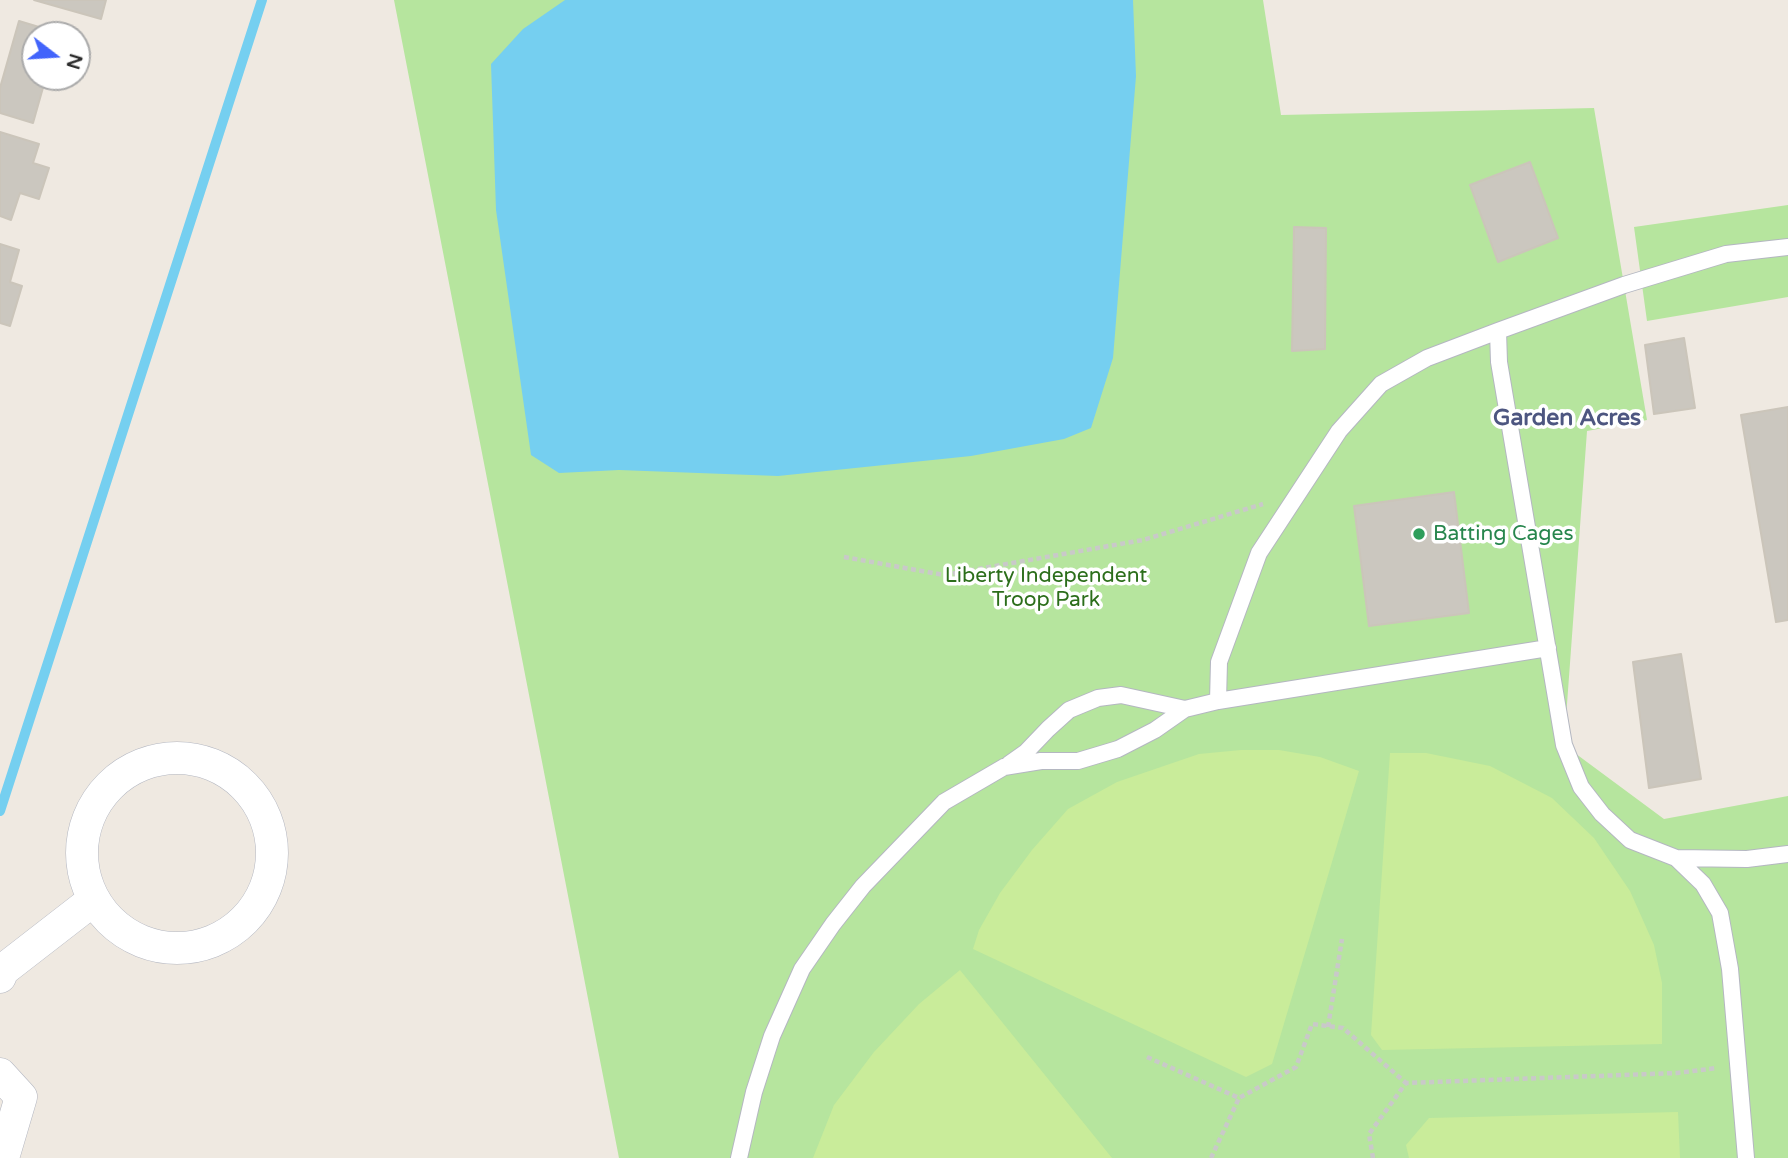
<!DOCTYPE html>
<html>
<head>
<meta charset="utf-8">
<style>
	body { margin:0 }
	#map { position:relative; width:1788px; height:1158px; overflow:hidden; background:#efe9e1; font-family:"Varela Round",sans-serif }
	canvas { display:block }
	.north { position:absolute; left:21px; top:21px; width:70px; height:70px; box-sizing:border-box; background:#fff; border:2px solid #ababab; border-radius:50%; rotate:107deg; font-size:19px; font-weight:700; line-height:28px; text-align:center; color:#2e2e2e }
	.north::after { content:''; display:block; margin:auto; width:24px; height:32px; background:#4264fb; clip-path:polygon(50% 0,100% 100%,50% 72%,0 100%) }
</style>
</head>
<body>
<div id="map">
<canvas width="1788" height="1158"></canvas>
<div class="north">N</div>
</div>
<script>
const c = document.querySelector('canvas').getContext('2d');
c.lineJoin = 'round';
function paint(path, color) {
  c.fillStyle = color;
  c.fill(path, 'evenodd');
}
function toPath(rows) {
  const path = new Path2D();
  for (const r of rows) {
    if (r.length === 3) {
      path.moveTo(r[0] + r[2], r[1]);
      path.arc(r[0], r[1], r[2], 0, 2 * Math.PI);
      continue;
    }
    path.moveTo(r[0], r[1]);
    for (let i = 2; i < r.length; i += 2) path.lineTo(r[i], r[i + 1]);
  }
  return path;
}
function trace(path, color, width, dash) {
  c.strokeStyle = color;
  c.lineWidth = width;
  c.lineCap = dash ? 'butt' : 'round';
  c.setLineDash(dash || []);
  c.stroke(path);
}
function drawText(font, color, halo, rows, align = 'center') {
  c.font = font + ' "Varela Round",sans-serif';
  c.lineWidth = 7;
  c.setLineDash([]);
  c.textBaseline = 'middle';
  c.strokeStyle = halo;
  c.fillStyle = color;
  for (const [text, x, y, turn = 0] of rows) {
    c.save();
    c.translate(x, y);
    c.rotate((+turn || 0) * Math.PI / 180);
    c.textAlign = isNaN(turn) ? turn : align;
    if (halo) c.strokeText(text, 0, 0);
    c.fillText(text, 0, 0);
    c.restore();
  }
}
const green = toPath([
	[394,0,1263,0,1281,115,1594,108,1647,420,1587,431,1564,745,1664,819,1788,796,1788,1158,619,1158],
	[1788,205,1788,297,1647,321,1634,227]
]);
const pitch = toPath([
	[1241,750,1279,750,1320,757,1359,771,1272,1064,1246,1077,973,949,979,930,1000,893,1032,850,1068,809,1117,782,1199,754],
	[1390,753,1426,753,1490,766,1552,798,1594,838,1630,891,1654,945,1662,983,1662,1044,1382,1050,1371,1035],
	[960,970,1112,1158,813,1158,834,1105,874,1052,919,1004],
	[1678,1112,1680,1158,1409,1158,1406,1145,1429,1118]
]);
const water = toPath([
	[565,0,1133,0,1136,76,1113,358,1091,428,1064,439,971,456,778,476,619,470,559,473,531,455,496,210,491,64,523,29]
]);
const stream = toPath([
	[0,811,262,0]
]);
const building = toPath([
	[34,0,106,0,101,19,34,0],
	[19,21,59,33,59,35,35,35,35,77,46,77,33,123,0,113,0,88,19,21],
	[0,132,39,144,33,163,49,168,39,199,20,193,11,220,0,216,0,132],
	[1530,162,1558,238,1498,262,1470,185,1530,162],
	[1294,227,1326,228,1325,349,1292,351,1294,227],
	[0,244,19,250,10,282,22,286,10,326,0,323,0,244],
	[1684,338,1695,408,1654,414,1645,345,1684,338],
	[1788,407,1788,620,1776,622,1741,415,1788,407],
	[1454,492,1469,613,1369,626,1354,506,1454,492],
	[1681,654,1701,779,1649,788,1633,662,1681,654]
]);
const path = toPath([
	[844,557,944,575,1143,540,1263,504],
	[1328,1027,1342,939],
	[1147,1057,1239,1098,1296,1067,1312,1024,1343,1028,1406,1083],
	[1211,1158,1239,1098],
	[1373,1158,1369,1134,1406,1083,1677,1073,1717,1068]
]);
const lane = toPath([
	[1498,331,1499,362,1564,745,1581,787,1602,814,1630,840,1676,858,1747,859,1788,854],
	[1218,701,1219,662,1259,553,1339,431,1381,384,1427,358,1498,331,1624,285,1726,254,1788,247],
	[1009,764,1026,752,1048,729,1069,710,1098,698,1121,695,1185,709],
	[1676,858,1703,884,1720,913,1730,969,1746,1158],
	[739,1158,754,1092,772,1036,802,969,833,924,863,886,944,802,1004,767,1041,761,1078,761,1118,749,1155,730,1185,709,1218,701,1548,648]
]);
const street = toPath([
	[177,853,95],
	[0,977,3,970,92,901],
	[0,1074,21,1097,3,1158]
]);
const markers = [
	[1419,534,7,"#2e9e5b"]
];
const leisureNames = [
	["Batting Cages",1433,534]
];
const parkNames = [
	["Liberty Independent",1046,576],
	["Troop Park",1046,600]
];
const neighbourhoodNames = [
	["Garden Acres",1567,419]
];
paint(green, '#b6e59e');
paint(pitch, '#c9ec9a');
paint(water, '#75cff0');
trace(stream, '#75cff0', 10);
paint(building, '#cbc7bf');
trace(building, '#cbc5ba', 2);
trace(lane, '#b4b7c1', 18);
trace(street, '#b4b7c1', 33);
trace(path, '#c9c9c9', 4.5, [5, 3.5]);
trace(lane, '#fff', 16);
trace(street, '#fff', 32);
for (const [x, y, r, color] of markers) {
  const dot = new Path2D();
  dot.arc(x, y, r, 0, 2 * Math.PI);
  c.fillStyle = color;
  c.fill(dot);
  trace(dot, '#fff', 2.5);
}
drawText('21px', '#27864d', '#fff', leisureNames, 'left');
drawText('21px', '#2c6e1b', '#fff', parkNames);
drawText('bold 23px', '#4d5680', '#fff', neighbourhoodNames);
</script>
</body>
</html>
